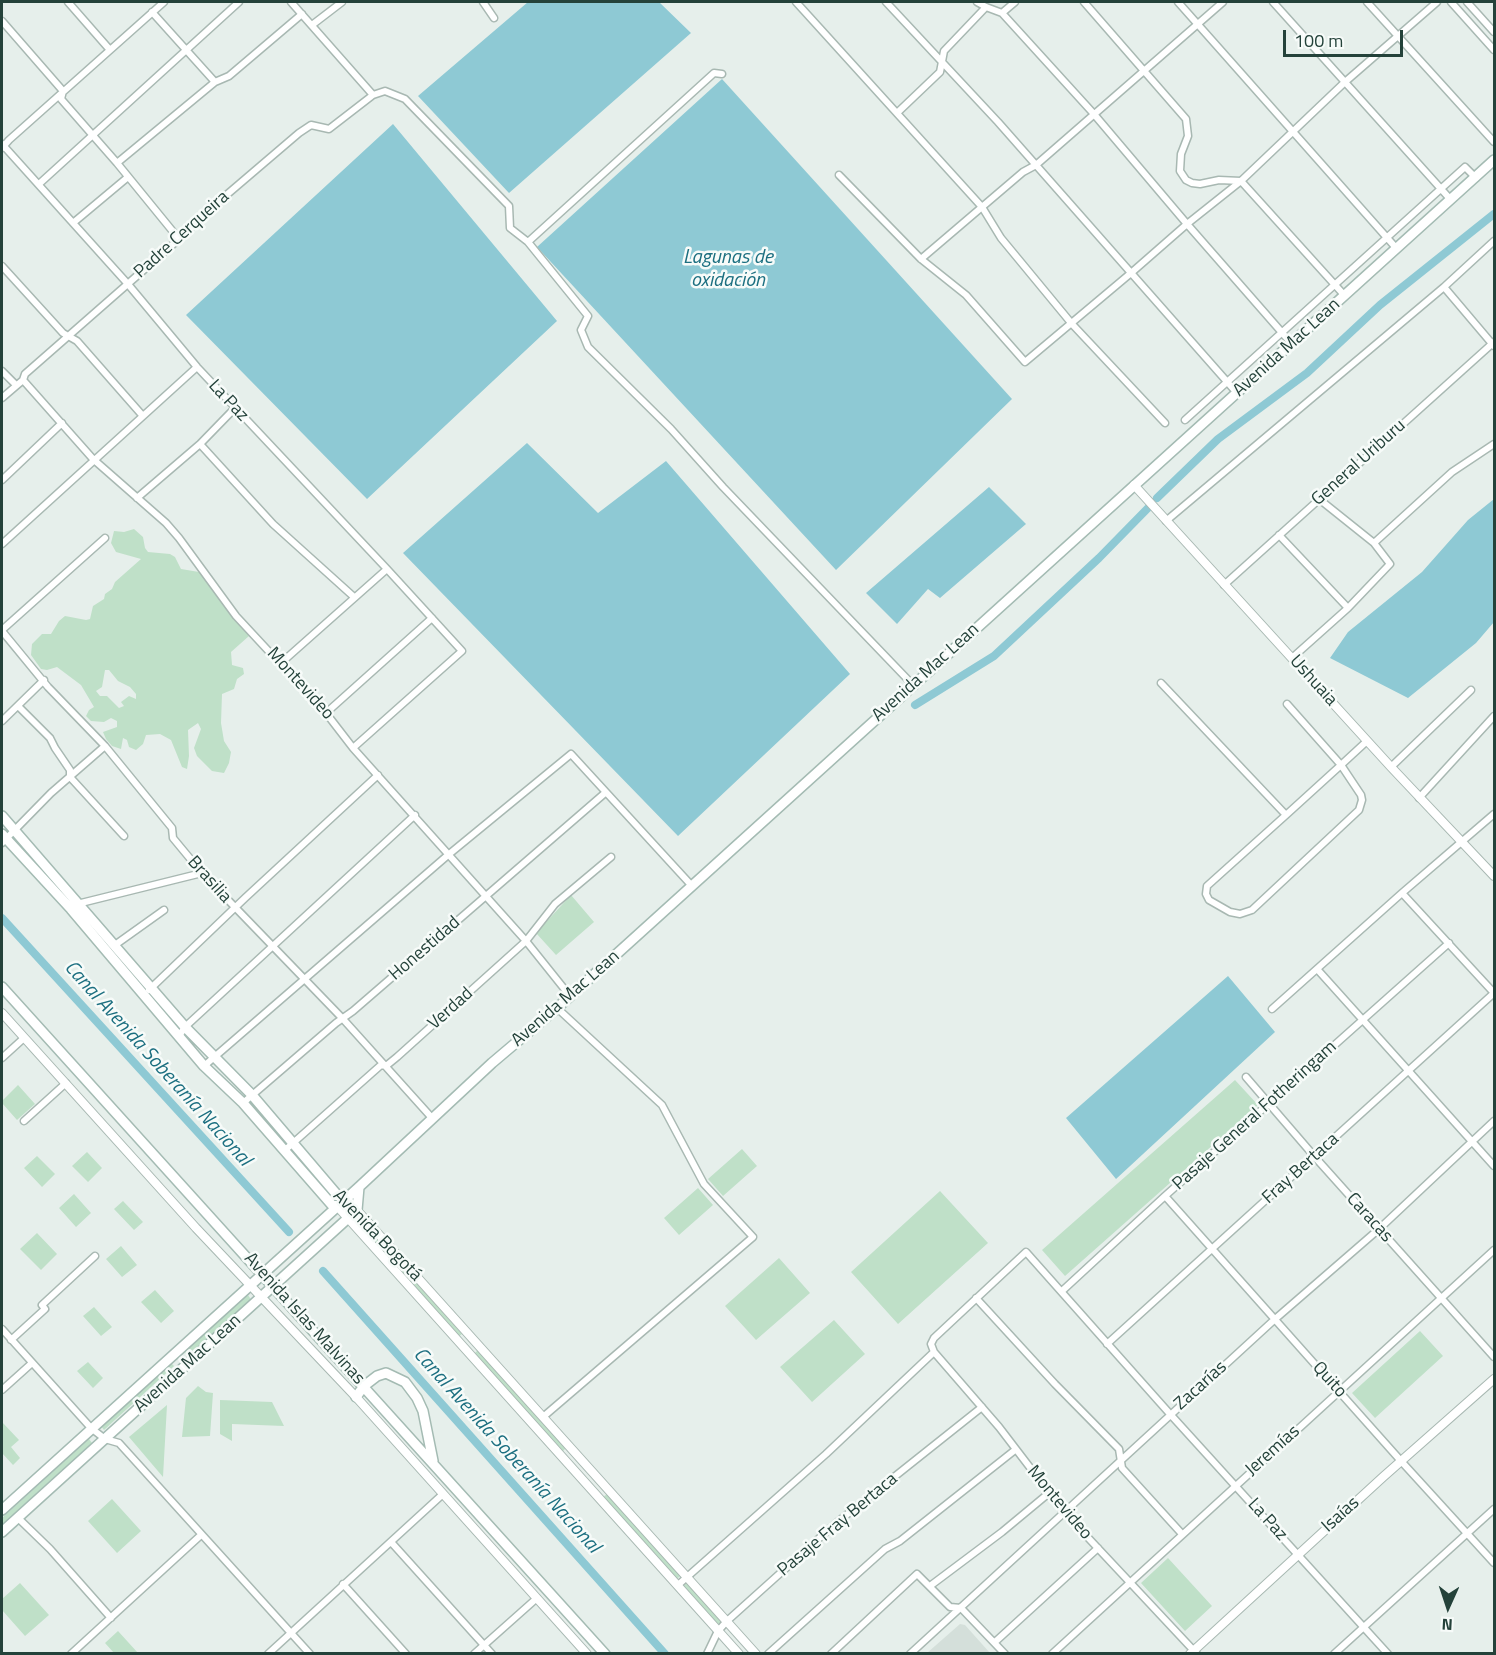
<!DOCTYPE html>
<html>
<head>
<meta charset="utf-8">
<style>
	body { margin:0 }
	#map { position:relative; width:1496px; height:1655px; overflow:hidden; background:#e6efeb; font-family:"Titillium Web",sans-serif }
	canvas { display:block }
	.frame { position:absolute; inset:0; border:3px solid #24423a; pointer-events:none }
	.north { position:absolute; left:1418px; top:1577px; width:60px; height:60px; -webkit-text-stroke:4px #f7fbf9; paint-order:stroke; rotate:183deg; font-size:16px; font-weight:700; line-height:24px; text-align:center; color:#24423a }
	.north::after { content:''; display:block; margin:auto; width:21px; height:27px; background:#24423a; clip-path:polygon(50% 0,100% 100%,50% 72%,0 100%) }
	.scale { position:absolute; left:1283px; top:30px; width:120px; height:27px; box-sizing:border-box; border:3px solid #24423a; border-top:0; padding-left:8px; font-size:18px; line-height:21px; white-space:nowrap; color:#24423a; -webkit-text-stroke:4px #f7fbf9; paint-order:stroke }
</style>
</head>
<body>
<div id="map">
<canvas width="1496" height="1655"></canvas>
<div class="frame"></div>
<div class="north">N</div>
<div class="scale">100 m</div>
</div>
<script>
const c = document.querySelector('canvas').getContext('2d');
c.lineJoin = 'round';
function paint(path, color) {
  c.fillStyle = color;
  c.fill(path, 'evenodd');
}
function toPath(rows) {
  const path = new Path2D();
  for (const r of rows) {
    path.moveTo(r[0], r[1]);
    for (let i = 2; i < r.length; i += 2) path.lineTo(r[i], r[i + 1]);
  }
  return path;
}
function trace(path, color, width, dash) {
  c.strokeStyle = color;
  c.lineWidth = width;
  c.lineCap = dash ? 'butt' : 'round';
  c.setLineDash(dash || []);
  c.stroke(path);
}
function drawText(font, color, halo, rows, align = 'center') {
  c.font = font + ' "Titillium Web",sans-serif';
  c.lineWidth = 5;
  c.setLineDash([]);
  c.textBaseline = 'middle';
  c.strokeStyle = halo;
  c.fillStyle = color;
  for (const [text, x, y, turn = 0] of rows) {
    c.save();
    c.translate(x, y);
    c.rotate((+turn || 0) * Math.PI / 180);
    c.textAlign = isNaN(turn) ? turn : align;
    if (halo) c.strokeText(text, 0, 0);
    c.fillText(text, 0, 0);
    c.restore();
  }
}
const built = toPath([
	[960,1624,965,1625,990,1653,927,1653]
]);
const green = toPath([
	[134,529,143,537,145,548,148,552,170,554,175,557,181,569,199,572,249,636,231,652,232,665,243,668,244,674,237,679,234,689,222,694,221,723,224,741,231,752,229,763,224,773,212,771,197,756,194,748,201,729,198,723,188,730,189,756,187,769,182,767,171,740,160,734,146,735,143,744,136,750,129,747,127,740,123,738,121,749,112,746,106,739,103,732,117,727,117,721,111,718,104,722,91,721,86,716,89,710,94,707,81,685,57,667,47,670,41,669,31,655,32,644,42,634,51,634,59,621,65,616,86,620,90,619,93,606,104,599,105,594,112,589,115,582,141,559,116,552,111,543,114,531,124,532],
	[105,670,109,670,118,681,130,687,136,694,136,699,129,696,121,702,124,706,119,708,107,696,100,696,96,691,102,687],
	[571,895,594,922,556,955,536,933],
	[1235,1080,1258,1105,1065,1276,1042,1250],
	[18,1085,35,1104,17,1120,2,1103,2,1101],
	[742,1149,757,1166,723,1196,708,1179],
	[87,1152,102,1168,88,1182,72,1166],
	[37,1156,55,1174,42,1187,24,1168],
	[698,1188,713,1205,679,1235,664,1218],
	[940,1191,988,1243,898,1324,851,1272],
	[74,1194,91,1213,76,1227,59,1208],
	[123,1201,143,1222,134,1230,114,1209],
	[364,1223,462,1334,458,1337,360,1227],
	[37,1233,57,1254,41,1270,20,1249],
	[121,1246,137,1265,122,1277,106,1259],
	[779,1258,810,1293,756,1340,725,1306],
	[155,1290,174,1311,161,1323,141,1302],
	[248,1295,252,1301,189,1357,184,1352],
	[94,1307,112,1327,101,1336,83,1316],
	[834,1320,865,1354,812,1402,780,1367],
	[1420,1331,1443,1356,1375,1418,1352,1393],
	[478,1350,567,1447,563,1451,474,1354],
	[88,1362,103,1378,93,1388,77,1371],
	[170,1362,174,1366,104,1430,101,1426],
	[198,1386,206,1392,213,1393,210,1436,182,1437,186,1398],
	[220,1400,272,1402,284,1426,232,1424,232,1441,220,1434],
	[167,1405,163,1477,129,1437],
	[2,1422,19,1440,11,1447,20,1458,13,1465,2,1453],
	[89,1439,92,1443,2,1527,2,1518],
	[607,1494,681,1575,676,1580,602,1498],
	[112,1499,141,1531,117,1553,88,1521],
	[1168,1558,1212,1606,1185,1631,1141,1583],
	[20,1583,49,1615,25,1636,2,1610,2,1599],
	[687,1583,721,1622,717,1625,683,1586],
	[118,1631,138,1653,114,1653,105,1643]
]);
const water = toPath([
	[528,2,659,2,691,33,509,193,418,96],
	[722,79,1012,399,836,570,537,247],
	[393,124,557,321,367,499,186,315],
	[527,443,598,513,666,461,850,674,678,836,403,553],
	[989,487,1026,524,940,598,928,589,897,624,866,593],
	[1494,499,1494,622,1476,643,1408,698,1330,658,1348,632,1422,572,1468,520],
	[1228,976,1275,1032,1116,1179,1066,1118]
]);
const canal = toPath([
	[1157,498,1218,439,1307,373,1380,305,1494,214],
	[915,705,994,656,1099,558,1149,507],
	[2,918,289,1232],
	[323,1271,665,1654]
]);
const minor = toPath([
	[68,2,110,50],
	[291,2,373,95],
	[483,2,494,18],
	[796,2,982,207,1001,238,1072,324,1165,423],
	[886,2,998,122,1237,393],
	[977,2,986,7,1002,13,1093,113,1187,224,1292,344],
	[1084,2,1186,119,1188,136,1181,154,1180,171,1186,180,1192,183,1200,184,1219,180,1241,181,1345,296],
	[1178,2,1397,249],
	[1273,2,1451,200],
	[1367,2,1494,142],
	[1451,2,1494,50],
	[1467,2,1494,32],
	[152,12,215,82],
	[1002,13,1015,2],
	[2,21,63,91,61,99,117,163,179,239],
	[312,25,342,2],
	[897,113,940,72,944,51,986,7],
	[2,144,127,283,197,367,387,569,462,651,353,748],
	[2,148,9,140,164,2],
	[117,163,215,82,229,76,302,14],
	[839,175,921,259,966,295,1025,362,1131,273,1187,224,1241,181,1345,82,1437,2],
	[39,184,239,2],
	[73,223,128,177],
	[528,242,588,316,581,330,588,347,671,429,723,487,913,685],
	[921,259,1023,172,1036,165,1223,2],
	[2,266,63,333,77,341,142,415],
	[1444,287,1494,346],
	[2,371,16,385],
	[23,380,93,459,166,523,179,538,236,616,326,713,353,748,526,941,570,996],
	[2,398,23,380,25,374,179,239,210,209,299,133,311,125,329,129,373,95,385,91,405,99,509,206,510,228,528,242,714,73,722,74],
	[1185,420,1465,167,1476,178],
	[200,444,273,524,354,597],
	[2,480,62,423],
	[137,498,200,444,235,408],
	[1166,521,1444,287,1494,241],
	[1279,535,1348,608],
	[1374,543,1452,472,1494,444],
	[2,544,197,367],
	[1224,585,1494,342],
	[2,630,105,538],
	[2,631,48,687,105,746,172,828,173,838,202,873,343,1019,432,1118],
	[1292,658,1348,608,1390,564,1374,543,1319,499],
	[281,663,387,569],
	[1161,683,1286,815],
	[1287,704,1341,765,1361,795,1362,800,1359,810,1252,910,1240,914,1230,912,1209,900,1206,894,1207,886,1286,815,1341,765,1367,741],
	[18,706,50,738,55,748,70,770,70,777,124,836],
	[326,713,432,618],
	[2,721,44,680],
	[1391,767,1471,690],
	[1419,798,1494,716],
	[2,843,51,793,105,746],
	[77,904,202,873],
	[115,945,164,910],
	[1317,969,1494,1166],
	[149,990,245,898,378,775],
	[1272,1009,1402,893,1494,814],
	[179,1036,185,1027,415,815],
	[2,1058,24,1038],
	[204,1066,448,855,571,754,692,886],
	[1246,1077,1314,1156,1494,1357],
	[243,1103,336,1023,353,1011,605,793],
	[24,1121,66,1083],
	[284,1151,381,1065,386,1066,397,1057,526,941,555,904,611,857],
	[1165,1196,1401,1461,1494,1563],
	[1062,1291,1165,1196,1449,943],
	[976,1298,1055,1384,1119,1449,1122,1468,1182,1534],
	[2,1329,91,1428,105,1439,119,1443,310,1654],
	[11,1340,45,1309,42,1305,95,1256],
	[1107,1344,1494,993,1402,893],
	[2,1390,32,1363],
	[543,1417,753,1237,704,1184,662,1105,557,1008],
	[17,1517,50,1549,111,1618],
	[391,1542,492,1654],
	[343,1584,406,1654],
	[678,1585,826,1454,934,1352],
	[930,1586,1002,1532,1049,1493],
	[995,1642,1098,1548],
	[71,1654,201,1535],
	[268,1654,443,1494],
	[474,1654,537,1598],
	[707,1654,718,1631,727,1621,835,1524,982,1407],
	[768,1654,885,1549,900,1541,1015,1450],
	[831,1654,917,1574,950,1607,961,1608,1005,1654],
	[910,1654,1274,1320,1379,1229,1494,1121],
	[1052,1654,1494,1250],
	[1197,1654,1064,1512,999,1427,934,1352,931,1344,934,1338,1026,1252,1170,1414,1388,1654],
	[1334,1654,1494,1509]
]);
const tertiary = toPath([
	[1134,485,1391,767,1494,876],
	[2,1013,196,1228,356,1397,587,1654],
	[346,1198,756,1654],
	[337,1206,739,1654],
	[1190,1654,1383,1477,1494,1379]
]);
const secondary = toPath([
	[2,816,185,1027,252,1095,338,1196,346,1198],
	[2,834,71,909,204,1066,243,1103,332,1205,337,1206],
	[2,987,605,1654],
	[356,1397,364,1386,377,1376,386,1373,405,1382,417,1398,423,1411,433,1461],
	[2,1510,359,1187,492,1063,557,1008,1494,160],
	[2,1532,357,1210,359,1187]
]);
const streetNames = [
	["Padre Cerqueira",182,235,-42],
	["Avenida Mac Lean",1287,348,-42],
	["La Paz",228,401,47],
	["General Uriburu",1359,463,-42],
	["Avenida Mac Lean",926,673,-42],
	["Ushuaia",1313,681,48],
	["Montevideo",300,684,48],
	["Brasilia",209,880,48],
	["Honestidad",425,949,-41],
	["Avenida Mac Lean",566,999,-41],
	["Verdad",451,1009,-42],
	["Pasaje General Fotheringam",1255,1116,-42],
	["Fray Bertaca",1301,1169,-42],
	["Caracas",1369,1218,48],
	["Avenida Bogotá",377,1236,46],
	["Avenida Islas Malvinas",304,1319,48],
	["Avenida Mac Lean",188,1364,-42],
	["Quito",1329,1380,48],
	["Zacarías",1201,1386,-42],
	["Jeremías",1273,1451,-42],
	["Montevideo",1059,1503,50],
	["Isaías",1341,1515,-42],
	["La Paz",1267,1520,48],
	["Pasaje Fray Bertaca",838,1525,-40]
];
const waterNames = [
	["Lagunas de",728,258],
	["oxidación",728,281],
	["Canal Avenida Soberanía Nacional",157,1064,48],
	["Canal Avenida Soberanía Nacional",506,1451,48]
];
paint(built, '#d4dfda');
paint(green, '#bfe0c8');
paint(water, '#8ec9d4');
trace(canal, '#8ec9d4', 8);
trace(minor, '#a8b8b2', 9);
trace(tertiary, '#a8b8b2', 10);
trace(secondary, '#a4bbb3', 12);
trace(minor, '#fff', 6);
trace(tertiary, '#fff', 8);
trace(secondary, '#fff', 9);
drawText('18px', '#24423a', '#f7fbf9', streetNames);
drawText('italic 20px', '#1c6f80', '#f7fbf9', waterNames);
</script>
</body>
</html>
